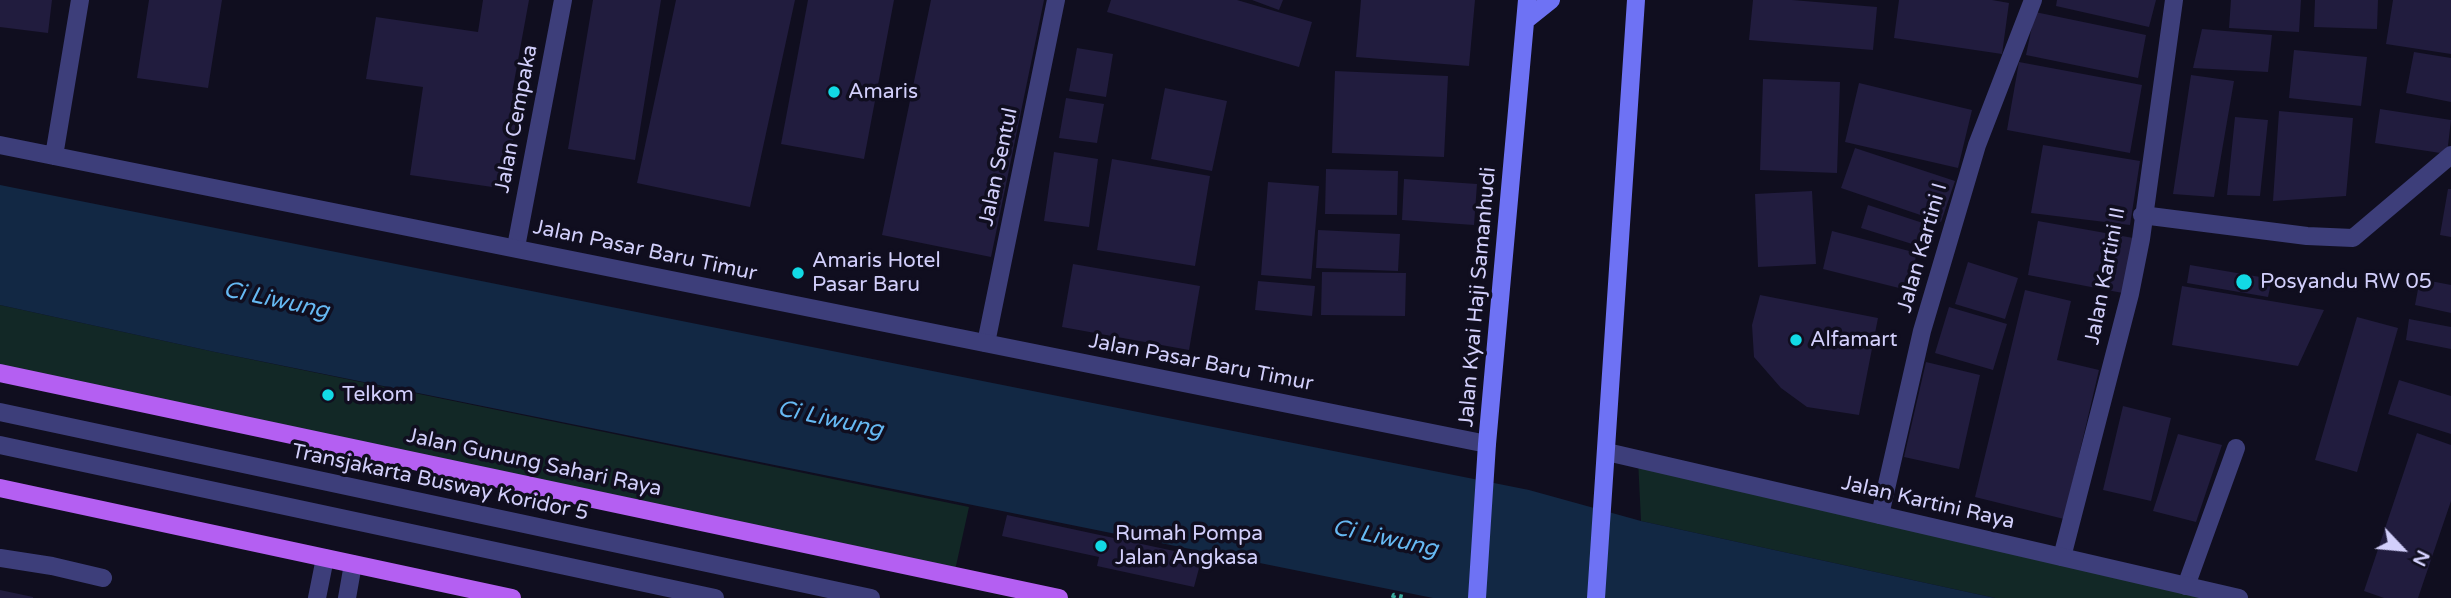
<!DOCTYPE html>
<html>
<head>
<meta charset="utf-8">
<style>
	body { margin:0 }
	#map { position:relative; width:2451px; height:598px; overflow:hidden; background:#100e1f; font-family:"Varela Round",sans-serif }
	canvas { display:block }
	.north { position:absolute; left:2367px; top:514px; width:70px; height:70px; -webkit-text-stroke:5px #100e1f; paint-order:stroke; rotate:116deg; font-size:19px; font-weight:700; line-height:28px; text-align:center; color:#d2cffb }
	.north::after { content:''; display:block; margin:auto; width:24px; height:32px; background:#d2cffb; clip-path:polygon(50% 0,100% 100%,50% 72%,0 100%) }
</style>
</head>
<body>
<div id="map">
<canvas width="2451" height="598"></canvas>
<div class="north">N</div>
</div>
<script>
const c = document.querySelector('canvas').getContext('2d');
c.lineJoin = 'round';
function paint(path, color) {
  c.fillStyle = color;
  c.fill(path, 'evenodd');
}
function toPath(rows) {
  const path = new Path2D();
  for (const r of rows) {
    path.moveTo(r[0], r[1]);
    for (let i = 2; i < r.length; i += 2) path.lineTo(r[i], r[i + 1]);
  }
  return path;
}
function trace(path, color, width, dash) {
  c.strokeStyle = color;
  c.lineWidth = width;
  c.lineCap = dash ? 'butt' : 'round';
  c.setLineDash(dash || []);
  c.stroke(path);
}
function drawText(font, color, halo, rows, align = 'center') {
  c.font = font + ' "Varela Round",sans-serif';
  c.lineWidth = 7;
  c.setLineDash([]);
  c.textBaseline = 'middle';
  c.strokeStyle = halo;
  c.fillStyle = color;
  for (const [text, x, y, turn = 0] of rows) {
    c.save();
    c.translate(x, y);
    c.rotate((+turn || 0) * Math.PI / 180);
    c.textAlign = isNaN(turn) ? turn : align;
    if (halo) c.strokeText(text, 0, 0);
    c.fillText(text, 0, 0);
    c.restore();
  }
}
const green = toPath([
	[0,305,215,352,969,507,954,575,0,369],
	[1638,459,2239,598,1995,598,1641,521]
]);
const water = toPath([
	[0,185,1529,490,1641,521,1995,598,1433,598,215,352,0,305]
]);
const building = toPath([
	[0,0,52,0,48,33,0,27],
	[149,0,222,0,208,88,137,78],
	[483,0,529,0,512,93,520,94,506,189,410,175,423,87,366,79,376,17,478,32],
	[593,0,661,0,635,160,568,149],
	[676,0,795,0,750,207,637,183],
	[808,0,894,0,864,159,781,144],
	[931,0,1044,0,991,257,882,235],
	[1111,0,1237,0,1312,22,1299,67,1107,12],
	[1252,0,1283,0,1279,10],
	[1361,0,1475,0,1469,66,1356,57],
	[1753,0,1792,0,1877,7,1873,50,1749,40],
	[1899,0,1992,0,2009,3,2002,54,1894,38],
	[2057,0,2156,0,2149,27,2056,6],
	[2231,0,2301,0,2299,32,2229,28],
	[2315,0,2378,0,2377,29,2314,27],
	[2393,0,2451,0,2451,54,2386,44],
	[2035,12,2146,35,2138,78,2026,55],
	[2202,29,2272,35,2268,72,2193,68],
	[1077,48,1113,54,1106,97,1069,91],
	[2294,50,2367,57,2361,106,2289,98],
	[2414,52,2451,58,2451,102,2406,93],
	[2019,62,2142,85,2130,153,2007,130],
	[1335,71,1448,76,1444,157,1332,153],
	[2191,75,2234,81,2214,197,2173,194],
	[1763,79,1840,82,1837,173,1760,170],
	[1859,83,1972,110,1958,168,1845,142],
	[1165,88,1227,101,1212,171,1151,159],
	[1066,98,1104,104,1097,143,1059,138],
	[2380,109,2451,120,2447,154,2375,143],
	[2279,111,2353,118,2346,196,2273,201],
	[2235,117,2268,120,2260,196,2227,195],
	[2043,145,2140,161,2130,225,2031,213],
	[1855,148,1955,181,1941,222,1841,188],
	[1054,152,1098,159,1089,227,1044,221],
	[1112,159,1210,176,1195,266,1097,250],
	[1326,169,1398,171,1397,215,1325,214],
	[1404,179,1477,184,1474,225,1402,220],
	[1268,182,1319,186,1311,279,1261,275],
	[2448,189,2451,189,2451,237,2440,235],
	[1812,191,1816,264,1758,267,1755,194],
	[1868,205,1932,226,1925,248,1861,228],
	[2038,221,2139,239,2128,294,2028,275],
	[1318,230,1400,234,1398,271,1316,268],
	[1832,231,1917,253,1907,290,1823,269],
	[1968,262,2018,278,2005,319,1955,304],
	[1073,264,1200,286,1189,350,1062,327],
	[2190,265,2272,279,2268,297,2187,283],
	[1322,272,1406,273,1405,316,1321,315],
	[2420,279,2451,285,2451,313,2415,305],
	[1258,281,1315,286,1312,316,1255,310],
	[2182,286,2324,310,2298,366,2172,345],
	[2025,290,2071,301,2057,360,2099,370,2064,519,1975,497],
	[1760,295,1878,318,1859,415,1807,407,1781,388,1754,357,1752,325],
	[1949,307,2007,324,1993,370,1935,353],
	[2357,317,2398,328,2357,472,2315,460],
	[2409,319,2451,327,2451,349,2406,340],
	[1926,362,1980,375,1959,469,1904,457],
	[2399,380,2451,396,2451,434,2388,414],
	[2123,406,2171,418,2151,501,2103,490],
	[2417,433,2451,445,2451,501,2418,598,2384,598,2364,591],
	[2178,434,2222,445,2196,522,2153,511],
	[1007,515,1202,557,1194,587,1097,566,1099,557,1002,536],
	[0,590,33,597,33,598,0,598]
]);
const path = toPath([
	[1393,598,1394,595,1407,598]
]);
const service = toPath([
	[0,412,871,598],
	[0,445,715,598],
	[0,558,52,566,103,578],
	[2186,586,2236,448],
	[347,598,353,564]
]);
const minor = toPath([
	[2142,215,2307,236,2353,238,2451,155],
	[516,247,563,0],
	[986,343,1056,0],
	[1880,515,1922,331,1977,145,2033,0],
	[2062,557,2130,294,2141,239,2174,0],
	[317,598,325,558]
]);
const tertiary = toPath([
	[0,145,1487,444],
	[54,156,80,0],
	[1607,452,2239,598]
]);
const secondary = toPath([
	[1526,20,1551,0],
	[1477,598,1487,444,1527,0],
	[1596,598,1636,0]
]);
const primary = toPath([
	[0,373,1059,598],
	[0,488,512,598]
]);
const markers = [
	[834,92,7,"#12dae5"],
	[798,273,7,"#12dae5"],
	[2244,282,9,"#12dae5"],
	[1796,340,7,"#12dae5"],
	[328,395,7,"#12dae5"],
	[1101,546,7,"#12dae5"]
];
const poiNames = [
	["Amaris",848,92],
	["Amaris Hotel",812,261],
	["Pasar Baru",812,285],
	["Posyandu RW 05",2260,282],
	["Alfamart",1810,340],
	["Telkom",342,395],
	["Rumah Pompa",1115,534],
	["Jalan Angkasa",1115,558]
];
const streetNames = [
	["Jalan Cempaka",517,119,-79],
	["Jalan Sentul",999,167,-78],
	["Jalan Kartini I",1923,248,-74],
	["Jalan Pasar Baru Timur",645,251,12],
	["Jalan Kartini II",2106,276,-79],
	["Jalan Kyai Haji Samanhudi",1478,297,-85],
	["Jalan Pasar Baru Timur",1201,363,11],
	["Jalan Gunung Sahari Raya",534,463,12],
	["Transjakarta Busway Koridor 5",440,483,12],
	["Jalan Kartini Raya",1928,503,13]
];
const waterNames = [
	["Ci Liwung",276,301,12],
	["Ci Liwung",830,420,12],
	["Ci Liwung",1385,539,12]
];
paint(green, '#122826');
paint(water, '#122844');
paint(building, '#211c3e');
trace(path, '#37a89b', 4.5, [3.5, 5]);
trace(service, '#3d3e7a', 18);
trace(minor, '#3d3e7a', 18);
trace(tertiary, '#3d3e7a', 18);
trace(secondary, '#6e72f4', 18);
trace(primary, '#b45ff2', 18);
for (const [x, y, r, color] of markers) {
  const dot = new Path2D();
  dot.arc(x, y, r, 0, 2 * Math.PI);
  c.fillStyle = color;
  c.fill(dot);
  trace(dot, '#100e1f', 2.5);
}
drawText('21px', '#d2cffb', '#100e1f', poiNames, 'left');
drawText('21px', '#d2cffb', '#100e1f', streetNames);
drawText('italic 23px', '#66b9f3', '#100e1f', waterNames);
</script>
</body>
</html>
